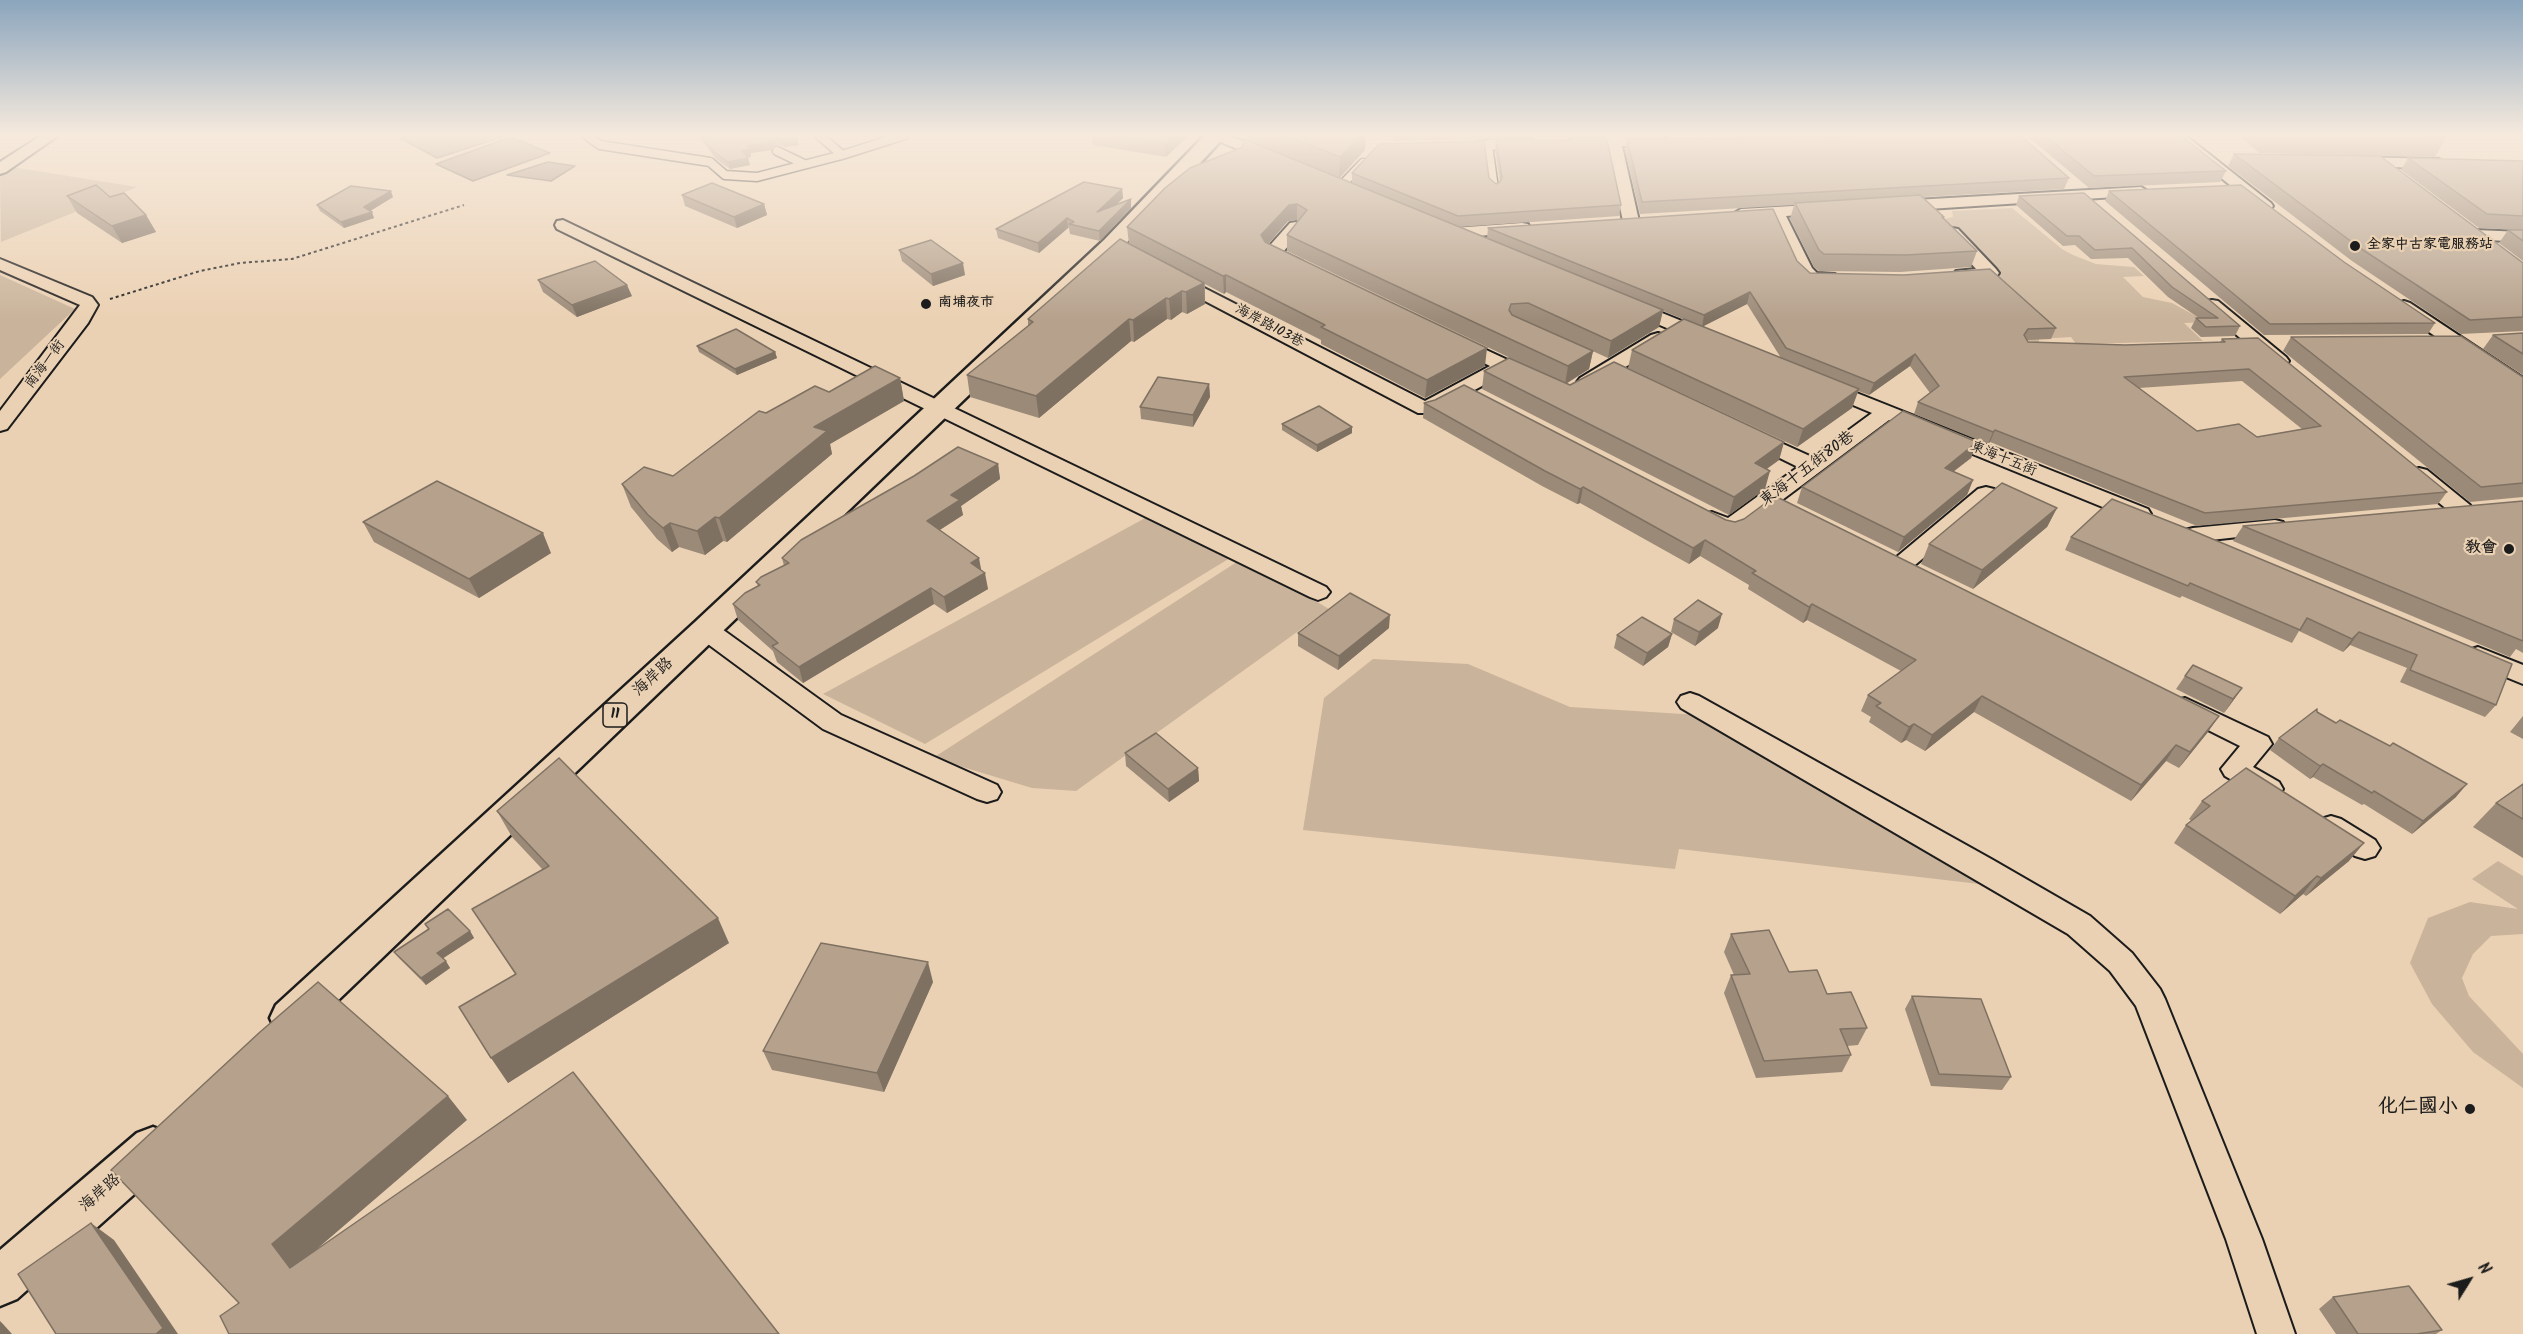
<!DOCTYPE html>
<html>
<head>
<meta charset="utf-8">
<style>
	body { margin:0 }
	#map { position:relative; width:2523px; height:1334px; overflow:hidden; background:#ebd1b3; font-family:Kalam,sans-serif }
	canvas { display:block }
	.north { position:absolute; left:2439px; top:1250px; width:60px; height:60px; -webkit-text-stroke:4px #ebd1b3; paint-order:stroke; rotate:53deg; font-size:16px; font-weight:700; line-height:24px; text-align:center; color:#1c1c1c }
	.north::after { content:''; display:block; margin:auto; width:21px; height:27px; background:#1c1c1c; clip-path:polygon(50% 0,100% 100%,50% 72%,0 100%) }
</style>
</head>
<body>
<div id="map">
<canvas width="2523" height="1334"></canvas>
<div class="north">N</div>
</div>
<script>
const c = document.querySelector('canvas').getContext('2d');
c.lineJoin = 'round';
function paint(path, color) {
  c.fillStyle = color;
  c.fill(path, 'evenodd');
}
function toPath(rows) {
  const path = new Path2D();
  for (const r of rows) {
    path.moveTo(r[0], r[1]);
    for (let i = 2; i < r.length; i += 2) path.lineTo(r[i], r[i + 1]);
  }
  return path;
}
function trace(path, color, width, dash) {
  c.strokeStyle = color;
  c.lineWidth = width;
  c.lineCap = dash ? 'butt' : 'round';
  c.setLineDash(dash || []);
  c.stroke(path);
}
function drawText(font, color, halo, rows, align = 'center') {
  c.font = font + ' Kalam,"LXGW WenKai TC",sans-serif';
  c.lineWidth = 4.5;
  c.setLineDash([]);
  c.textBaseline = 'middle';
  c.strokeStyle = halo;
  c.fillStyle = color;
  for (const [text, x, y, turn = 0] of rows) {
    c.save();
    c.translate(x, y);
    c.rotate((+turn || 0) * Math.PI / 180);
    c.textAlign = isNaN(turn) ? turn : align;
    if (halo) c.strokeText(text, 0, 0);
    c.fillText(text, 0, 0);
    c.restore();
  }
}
const green = toPath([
	[12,167,137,187,1,242,0,175],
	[2012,208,2062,249,2073,255,2096,264,2134,267,2144,276,2123,277,2143,297,2172,303,2207,322,2184,323,2203,341,2076,344,2071,337,2039,339,2039,344,2009,344,2030,321,1944,219,1953,217,1952,211],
	[0,275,75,309,0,379],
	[1147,517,1230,558,925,744,823,694],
	[1243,558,1329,609,1076,791,1032,788,933,758],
	[1373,659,1468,664,1570,707,1699,715,1988,885,1679,849,1675,869,1303,830,1324,698],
	[2498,861,2523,876,2523,934,2491,936,2473,954,2462,978,2469,996,2523,1054,2523,1088,2473,1052,2432,1004,2410,963,2428,918,2470,902,2518,909,2472,879]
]);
const water = toPath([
	[410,135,498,135,502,137,437,158,400,138,410,135],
	[511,137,550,153,473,181,436,164,511,137],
	[548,162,575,166,551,181,507,175,548,162]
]);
const path = toPath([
	[110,299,200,271,240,263,292,259,464,205]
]);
const service = toPath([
	[586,135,600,145,710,162,725,175,757,177,842,155,905,135],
	[819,135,842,155],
	[1479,145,1488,145,1494,188],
	[777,151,804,164],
	[1341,186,1363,163]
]);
const minor = toPath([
	[42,135,59,135,6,172,0,174,0,162,42,135],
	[1209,135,1228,135,1279,156,1282,159,1279,162,1269,162,1211,138,1209,135],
	[1605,135,1619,135,1620,137,1662,136,1670,141,1662,146,1622,146,1639,221,1637,225,1625,225,1623,221,1607,147,1573,148,1565,143,1573,138,1605,138,1605,135],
	[2169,135,2185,135,2271,203,2273,206,2271,209,2259,209,2169,135],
	[1530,139,1538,144,1535,147,1488,150,1480,145,1488,140,1530,139],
	[2355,157,2439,159,2447,164,2439,169,2350,165,2347,162,2355,157],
	[2141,187,2149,192,2147,195,1897,211,1889,206,1897,201,2141,187],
	[1827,204,1835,209,1833,212,1786,216,1812,268,1817,273,1835,274,1838,278,1835,282,1829,283,1807,282,1799,275,1770,217,1741,219,1733,214,1741,209,1827,204],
	[563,220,1326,587,1330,592,1326,597,1318,600,1310,597,557,229,555,225,557,221,563,220],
	[1296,222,1304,227,1283,252,1302,261,1305,265,1302,269,1296,270,1266,257,1263,253,1290,223,1296,222],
	[1522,223,1528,224,1530,228,1528,232,1453,238,1447,237,1445,233,1447,229,1453,228,1522,223],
	[1952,228,1958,229,1996,269,1999,273,1996,277,1962,280,1956,279,1953,275,1956,271,1976,269,1944,233,1946,229,1952,228],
	[2476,230,2523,232,2523,242,2470,239,2468,235,2470,231,2476,230],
	[0,259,92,297,98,305,88,323,7,429,0,431,0,411,80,305,0,270,0,259],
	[1173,272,1425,401,1490,366,1449,346,1446,342,1449,338,1456,336,1538,374,1541,378,1538,382,1531,384,1506,373,1432,413,1418,413,1167,281,1164,277,1167,273,1173,272],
	[1630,300,1714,334,1716,338,1714,342,1700,342,1624,310,1621,306,1624,302,1630,300],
	[2212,300,2218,301,2286,357,2289,361,2286,365,2272,365,2206,309,2203,305,2206,301,2212,300],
	[2404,301,2410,303,2523,378,2523,393,2516,391,2398,311,2395,307,2398,303,2404,301],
	[1658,333,1665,335,1667,339,1665,343,1594,386,1587,388,1580,386,1577,382,1580,378,1651,335,1658,333],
	[1824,380,2148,509,2151,514,2148,519,2140,521,2132,519,1889,420,1738,533,1730,535,1722,533,1704,524,1701,519,1704,514,1712,512,1728,518,1798,467,1745,441,1742,437,1745,433,1752,431,1759,433,1812,457,1872,413,1817,390,1814,386,1817,382,1824,380],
	[2419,468,2427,470,2470,505,2473,510,2470,515,2462,517,2454,515,2411,480,2408,475,2411,470,2419,468],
	[1986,487,1994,489,1997,494,1994,499,1909,570,1901,572,1893,570,1889,565,1893,560,1978,489,1986,487],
	[2275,520,2283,522,2286,527,2283,532,2193,542,2185,540,2182,535,2185,530,2193,528,2275,520],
	[706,622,715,624,841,715,997,785,1001,792,997,799,987,802,977,799,823,729,697,636,694,630,697,624,706,622],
	[2478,647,2523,665,2523,684,2469,662,2465,656,2469,650,2478,647],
	[1690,693,1699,696,1993,860,2090,916,2132,953,2160,989,2165,999,2262,1239,2295,1334,2257,1334,2226,1239,2136,1006,2110,971,2068,934,1681,708,1677,702,1681,696,1690,693],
	[2185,698,2268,737,2272,744,2253,767,2279,782,2283,789,2279,796,2269,799,2259,796,2225,776,2221,769,2240,746,2176,714,2172,707,2176,700,2185,698],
	[2331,816,2341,819,2375,840,2380,848,2375,856,2365,859,2355,856,2321,835,2317,827,2321,819,2331,816]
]);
const primary = toPath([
	[1205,135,1226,135,1120,250,306,1031,291,1036,276,1031,270,1018,276,1005,695,622,1104,240,1205,135],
	[153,1127,169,1133,176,1148,169,1163,17,1299,0,1306,0,1250,137,1133,153,1127]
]);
const wall = toPath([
	[699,135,796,135,799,145,784,147,776,145,771,150,751,153,751,157,747,157,750,165,730,169,716,159,700,138],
	[1092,135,1189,135,1166,157,1093,145],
	[1246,135,1366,135,1365,150,1340,178,1352,183,1352,173,1489,178,1496,184,1500,182,1495,150,1496,140,1621,205,1619,216,1459,227,1487,238,1488,228,1797,261,1810,273,2056,328,2051,339,2027,340,2028,342,2125,345,2220,342,2222,339,2447,492,2438,504,2197,526,1990,442,1988,444,1914,414,1918,402,1930,393,1910,366,1869,395,1858,391,1852,408,1797,447,1628,368,1632,350,1683,319,1663,311,1659,327,1608,358,1524,320,1593,351,1589,369,1566,384,1784,442,1779,460,1767,469,1765,489,1729,515,1482,389,1484,371,1527,366,1287,251,1287,235,1298,221,1297,220,1288,221,1268,244,1485,366,1425,398,1321,344,1321,340,1226,292,1224,294,1205,284,1205,304,1187,314,1182,312,1171,320,1167,319,1134,342,1131,341,1039,418,970,397,967,375,1028,326,1028,319,1129,244,1127,227,1243,147,1246,139],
	[1747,304,1781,358,1703,326],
	[2242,381,2302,429,2257,437,2197,431,2139,388],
	[1392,135,1604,135,1603,137,1394,141],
	[1620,135,1772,135,1622,137],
	[1848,135,2020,135,2069,178,2064,189,1923,197,1944,217,1944,219,1977,251,1971,267,1900,272,1819,271,1814,267,1790,219,1794,205,1640,214,1625,150,1627,139,1850,136],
	[2026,135,2180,135,2226,171,2220,182,2089,188],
	[2239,135,2446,135,2447,136,2435,157,2259,153],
	[2234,154,2523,263,2523,331,2461,334,2352,261,2228,166],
	[2408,158,2523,161,2523,261,2499,243,2508,230,2518,230,2479,228,2401,170],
	[1122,189,1123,198,1116,205,1131,199,1131,208,1100,241,1070,234,1069,228,1068,228,1039,253,998,238,996,229],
	[2109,191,2344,262,2435,323,2428,334,2264,335,2105,201],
	[2084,193,2240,326,2235,336,2201,337,2191,328,2196,318,2199,318,2168,297,2128,258,2091,259,2075,245,2063,246,2016,205,2019,196],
	[682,195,764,204,767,215,737,228,685,206],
	[67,196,110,197,146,215,156,232,122,243,77,213],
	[393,197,370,211,374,218,344,228,320,211,317,205],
	[899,250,965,275,933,286,902,261],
	[538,280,632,296,577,317,543,292],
	[2523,333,2523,375,2483,349,2493,335],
	[2291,337,2523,377,2523,497,2470,502,2283,351],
	[697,346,775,352,777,358,737,375,699,352],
	[900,378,904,401,830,444,832,454,727,542,723,541,705,555,679,547,672,552,657,539,631,507,622,484,673,476,766,413,829,392],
	[1209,384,1210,397,1193,427,1141,419,1140,407],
	[1424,403,1726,520,2208,732,2179,768,2166,761,2131,801,1974,712,1925,751,1906,740,1901,743,1869,722,1871,717,1861,711,1868,695,1901,671,1807,620,1803,623,1748,589,1749,585,1700,556,1689,564,1580,503,1577,504,1542,486,1423,418],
	[1282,424,1352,427,1352,433,1317,452,1282,430],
	[1977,442,1971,458,1953,471,1973,480,1967,495,1898,552,1797,503,1802,487],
	[998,464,1000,479,961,506,963,515,940,530,981,570,988,589,947,613,934,604,803,683,777,662,773,651,738,620,733,604,758,586,756,582,784,566,782,558],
	[2523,501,2523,653,2516,649,2510,657,2233,541,2243,526],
	[2057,508,2047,527,1973,589,1921,564,1929,544],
	[363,522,551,553,479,598,374,542],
	[2071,537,2512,664,2496,705,2485,717,2400,682,2407,668,2350,645,2343,652,2299,631,2292,643,2182,596,2180,598,2065,550],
	[1674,619,1718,628,1695,646,1671,632],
	[1389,628,1338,670,1298,646,1298,633],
	[1672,634,1668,647,1643,666,1614,648,1617,635],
	[2185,676,2242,688,2224,713,2176,689],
	[2317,712,2456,797,2412,834,2364,804,2362,805,2313,777,2310,779,2270,750,2279,738],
	[2523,716,2523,739,2510,732],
	[1125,753,1198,768,1199,781,1169,802,1126,766],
	[2523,784,2523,858,2473,827,2496,803],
	[2202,801,2349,861,2306,896,2303,894,2280,914,2174,843,2186,825,2192,821,2189,819],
	[497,811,729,943,508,1083,515,974,472,909,543,870,512,837],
	[425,924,470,931,474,938,443,958,450,968,426,985,399,958,394,952,428,929],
	[1731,934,1789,972,1827,994,1867,1028,1858,1045,1847,1046,1851,1055,1842,1072,1756,1078,1724,993,1731,975,1734,975,1724,952],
	[933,982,884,1092,772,1070,763,1051],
	[1912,996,2011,1077,2002,1090,1931,1086,1905,1009],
	[2333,1297,2442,1330,2436,1334,2336,1334,2319,1309]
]);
const shadedWall = toPath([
	[1174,135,1189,135,1166,157,1165,143],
	[1362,135,1366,135,1365,150,1339,178,1340,157],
	[797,137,799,145,784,147,782,140],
	[774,138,776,145,771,150,751,153,751,157,744,158,742,151,747,146],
	[748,158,750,165,730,169,728,162],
	[1122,189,1123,198,1098,222,1097,212],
	[391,191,393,197,367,213,364,207],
	[1131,199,1131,208,1100,241,1099,231],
	[764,204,767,215,737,228,734,217],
	[1297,204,1297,220,1288,221,1261,252,1261,235,1289,205],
	[372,212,374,218,344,228,341,222],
	[146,215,156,232,122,243,112,226],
	[1067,218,1068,228,1039,253,1038,243],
	[963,263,965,275,933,286,931,274],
	[1226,275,1226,292,1224,294,1223,276],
	[1204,283,1205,304,1187,314,1186,292],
	[627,285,632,296,577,317,572,305],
	[1182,291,1182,312,1171,320,1169,299],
	[1750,292,1747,304,1702,327,1704,315],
	[1166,298,1167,319,1134,342,1133,320],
	[1663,310,1659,327,1608,358,1611,341],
	[1129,319,1131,341,1039,418,1036,396],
	[1487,348,1485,366,1425,398,1427,380],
	[1593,351,1589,369,1565,384,1568,366],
	[775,352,777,358,737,375,735,369],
	[1915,354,1910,366,1869,395,1874,383],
	[900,378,904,401,830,444,832,454,727,542,719,518,814,427],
	[1209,384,1210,397,1193,427,1193,415],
	[1859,389,1852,408,1797,447,1803,429],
	[1352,427,1352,433,1317,452,1317,445],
	[1995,430,1990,442,1988,444,1993,432],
	[1784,442,1779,460,1749,481,1755,463],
	[1977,442,1971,458,1939,483,1945,468],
	[998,464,1000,479,961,506,963,515,930,536,927,521,951,495],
	[1770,471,1765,489,1729,515,1734,497],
	[1973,480,1967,495,1898,552,1904,537],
	[1583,487,1580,503,1577,504,1580,489],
	[2057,508,2047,527,1973,589,1982,570],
	[715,517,723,541,705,555,697,531],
	[670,523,679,547,672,552,663,528],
	[543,533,551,553,479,598,469,579],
	[1705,540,1700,556,1689,564,1693,548],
	[979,558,982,574,971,563],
	[985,573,988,589,947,613,944,597],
	[931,588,934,604,803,683,799,667],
	[1812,604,1807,620,1803,623,1809,607],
	[1722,614,1718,628,1695,646,1699,632],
	[1390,615,1389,628,1338,670,1339,656],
	[2359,632,2350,645,2343,652,2352,639],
	[1672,634,1668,647,1643,666,1647,653],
	[2242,688,2233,701,2224,713,2233,699],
	[1982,696,1974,712,1925,751,1932,735],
	[2219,716,2208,732,2179,768,2190,752],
	[1914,724,1906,740,1901,743,1909,727],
	[2176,745,2166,761,2131,801,2141,785],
	[2323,764,2313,777,2310,779,2320,766],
	[1198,768,1199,781,1169,802,1168,789],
	[2467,784,2456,797,2412,834,2423,821],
	[2364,843,2349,861,2306,896,2321,878],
	[2317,876,2303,894,2280,914,2295,896],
	[718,918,729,943,508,1083,491,1058],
	[470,931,474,938,442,959,437,953],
	[446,961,450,968,426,985,421,978],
	[928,962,933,982,884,1092,877,1073],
	[448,1096,467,1120,296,1267,290,1268,272,1244],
	[91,1223,114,1240,178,1334,156,1334],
	[0,1321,3,1324,12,1334,0,1334]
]);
const building = toPath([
	[701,135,796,135,797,137,782,140,774,138,769,142,747,146,750,149,742,151,748,158,728,162,714,152,701,135],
	[1114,135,1174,135,1165,143,1114,135],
	[1284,135,1362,135,1340,157,1284,135],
	[1852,135,2020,135,2069,178,1642,202,1627,139,1849,137,1852,135],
	[2044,135,2180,135,2226,171,2094,176,2044,135],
	[2389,135,2446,135,2447,136,2389,135],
	[1244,139,1663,310,1611,341,1528,303,1511,304,1509,310,1512,315,1593,351,1568,366,1287,235,1307,210,1297,204,1289,205,1261,235,1265,242,1487,348,1427,380,1321,327,1325,325,1226,275,1223,276,1127,227,1165,188,1190,168,1243,147,1244,139],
	[1496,140,1607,140,1621,205,1458,216,1352,173,1379,144,1484,141,1489,178,1496,184,1500,182,1502,177,1496,140],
	[2234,154,2380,156,2523,263,2523,317,2470,320,2360,248,2234,154],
	[2408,158,2523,161,2523,216,2487,214,2408,158],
	[1084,182,1122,189,1097,212,1131,199,1099,231,1069,224,1074,222,1067,218,1038,243,996,229,1084,182],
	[712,183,764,204,734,217,682,195,712,183],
	[96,185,110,197,124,193,146,215,112,226,67,196,96,185],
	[2241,185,2344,262,2435,323,2270,324,2109,191,2241,185],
	[351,186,391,191,364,207,372,212,341,222,317,205,351,186],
	[2084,193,2240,326,2206,327,2196,318,2218,318,2172,287,2132,248,2095,250,2079,236,2067,236,2019,196,2084,193],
	[1920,195,1944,217,1942,217,1977,251,1906,255,1824,254,1819,250,1795,203,1920,195],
	[1773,209,1797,261,1810,273,1904,275,1990,269,2056,328,2028,329,2024,335,2028,342,2125,345,2225,342,2222,339,2258,338,2447,492,2205,513,1995,430,1993,432,1918,402,1939,386,1915,354,1874,383,1786,348,1750,292,1704,315,1488,228,1773,209],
	[2249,369,2321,426,2257,437,2239,424,2197,431,2124,377,2249,369],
	[2508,230,2523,230,2523,241,2508,230],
	[1120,239,1204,283,1186,292,1182,291,1169,299,1166,298,1133,320,1129,319,1036,396,967,375,1033,322,1028,319,1120,239],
	[931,240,963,263,931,274,899,250,931,240],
	[595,261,627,285,572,305,538,280,595,261],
	[1684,319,1859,389,1803,429,1632,350,1684,319],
	[736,329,775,352,735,369,697,346,736,329],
	[2523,333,2523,354,2493,335,2523,333],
	[2461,336,2523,377,2523,483,2481,487,2291,337,2461,336],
	[1509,358,1570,385,1614,362,1784,442,1755,463,1770,471,1734,497,1484,371,1509,358],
	[875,366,900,378,814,427,827,431,719,518,715,517,697,531,670,523,663,528,648,515,622,484,644,467,673,476,759,411,766,413,815,386,829,392,875,366],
	[1158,377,1209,384,1193,415,1140,407,1158,377],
	[1464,385,1726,520,1735,522,1744,519,1775,496,2219,716,2190,752,2176,745,2141,785,1982,696,1932,735,1914,724,1909,727,1876,706,1881,703,1868,695,1916,660,1812,604,1809,607,1752,573,1756,571,1705,540,1693,548,1583,487,1580,489,1545,471,1424,403,1435,400,1464,385],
	[1319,406,1352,427,1317,445,1282,424,1319,406],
	[1903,411,1977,442,1945,468,1973,480,1904,537,1802,487,1903,411],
	[958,447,998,464,951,495,960,500,927,521,979,558,971,563,985,573,944,597,931,588,799,667,772,646,778,643,733,604,745,593,760,585,756,582,761,577,789,563,782,558,801,540,914,476,958,447],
	[437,481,543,533,469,579,363,522,437,481],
	[2002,483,2057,508,1982,570,1929,544,2002,483],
	[2112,499,2191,530,2512,664,2496,705,2410,670,2417,655,2359,632,2352,639,2307,618,2300,630,2190,583,2188,586,2071,537,2112,499],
	[2523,501,2523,641,2243,526,2523,501],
	[1350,593,1390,615,1339,656,1298,633,1350,593],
	[1698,600,1722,614,1699,632,1674,619,1698,600],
	[1642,617,1672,634,1647,653,1617,635,1642,617],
	[2193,665,2242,688,2233,699,2185,676,2193,665],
	[2317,709,2317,712,2336,723,2340,720,2390,746,2393,743,2467,784,2423,821,2374,791,2372,793,2323,764,2320,766,2279,738,2317,709],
	[1156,733,1198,768,1168,789,1125,753,1156,733],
	[559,758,718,918,491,1058,459,1007,516,974,472,909,549,866,497,811,559,758],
	[2246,768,2364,843,2321,878,2317,876,2295,896,2186,825,2210,806,2202,801,2246,768],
	[2523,784,2523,819,2496,803,2523,784],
	[448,909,470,931,437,953,446,961,421,978,394,952,429,929,425,924,448,909],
	[1769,930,1789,972,1817,970,1827,994,1851,992,1867,1028,1840,1029,1851,1055,1764,1061,1731,975,1750,974,1731,934,1769,930],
	[821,943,928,962,877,1073,763,1051,821,943],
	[318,982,448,1096,272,1244,290,1268,573,1072,779,1334,229,1334,220,1316,239,1303,111,1170,260,1032,318,982],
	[1912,996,1981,999,2011,1077,1939,1074,1912,996],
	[91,1223,163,1328,156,1334,56,1334,18,1274,91,1223],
	[2409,1286,2442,1330,2417,1334,2358,1334,2333,1297,2409,1286]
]);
const markers = [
	[2355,246,6,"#1c1c1c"],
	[926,304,6,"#1c1c1c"],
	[2509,549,6,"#1c1c1c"],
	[2470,1109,6,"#1c1c1c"]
];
const farPoinames = [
	["全家中古家電服務站",2367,246],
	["南埔夜市",938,304]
];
const farStreetnames = [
	["海岸路103巷",1269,327,28],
	["南海一街",46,365,-53],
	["東海十五街",2003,460,22]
];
const shields = [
	[615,715,24]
];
const shieldNames = [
	["11",615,715]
];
const streetNames = [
	["東海十五街80巷",1808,470,-37],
	["海岸路",654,678,-43],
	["海岸路",101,1194,-41]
];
const poiNames = [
	["教會",2497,549]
];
const nearPoinames = [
	["化仁國小",2458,1109]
];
paint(green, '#c9b39a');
paint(water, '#9f8f7c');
trace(water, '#6b6156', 1.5);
trace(service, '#1c1c1c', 11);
trace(minor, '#1c1c1c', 4);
trace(primary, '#1c1c1c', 5);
trace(path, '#1c1c1c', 2, [3, 3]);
trace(service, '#ebd1b3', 8);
paint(minor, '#ebd1b3');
paint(primary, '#ebd1b3');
paint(wall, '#9c8a78');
paint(shadedWall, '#7f7162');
paint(building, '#b5a18c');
trace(building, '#7f7162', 1.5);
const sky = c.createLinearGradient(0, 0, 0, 321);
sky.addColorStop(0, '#8ba5bd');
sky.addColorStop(0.42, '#f6eadd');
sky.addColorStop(1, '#f6eadd00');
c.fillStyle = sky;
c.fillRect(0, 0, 2523, 321);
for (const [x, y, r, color] of markers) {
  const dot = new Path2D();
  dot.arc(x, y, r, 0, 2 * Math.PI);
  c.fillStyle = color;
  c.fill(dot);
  trace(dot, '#ebd1b3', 2);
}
drawText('bold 14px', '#1c1c1c', '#ebd1b3', farPoinames, 'left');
drawText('14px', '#1c1c1c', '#ebd1b3', farStreetnames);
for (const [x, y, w] of shields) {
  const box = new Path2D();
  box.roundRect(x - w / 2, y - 12, w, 24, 4.5);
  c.fillStyle = '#ebd1b3';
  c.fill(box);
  trace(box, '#1c1c1c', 1.5);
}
drawText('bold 15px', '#1c1c1c', null, shieldNames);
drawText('16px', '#1c1c1c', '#ebd1b3', streetNames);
drawText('bold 16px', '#1c1c1c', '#ebd1b3', poiNames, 'right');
drawText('bold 20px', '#1c1c1c', '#ebd1b3', nearPoinames, 'right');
</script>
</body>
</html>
